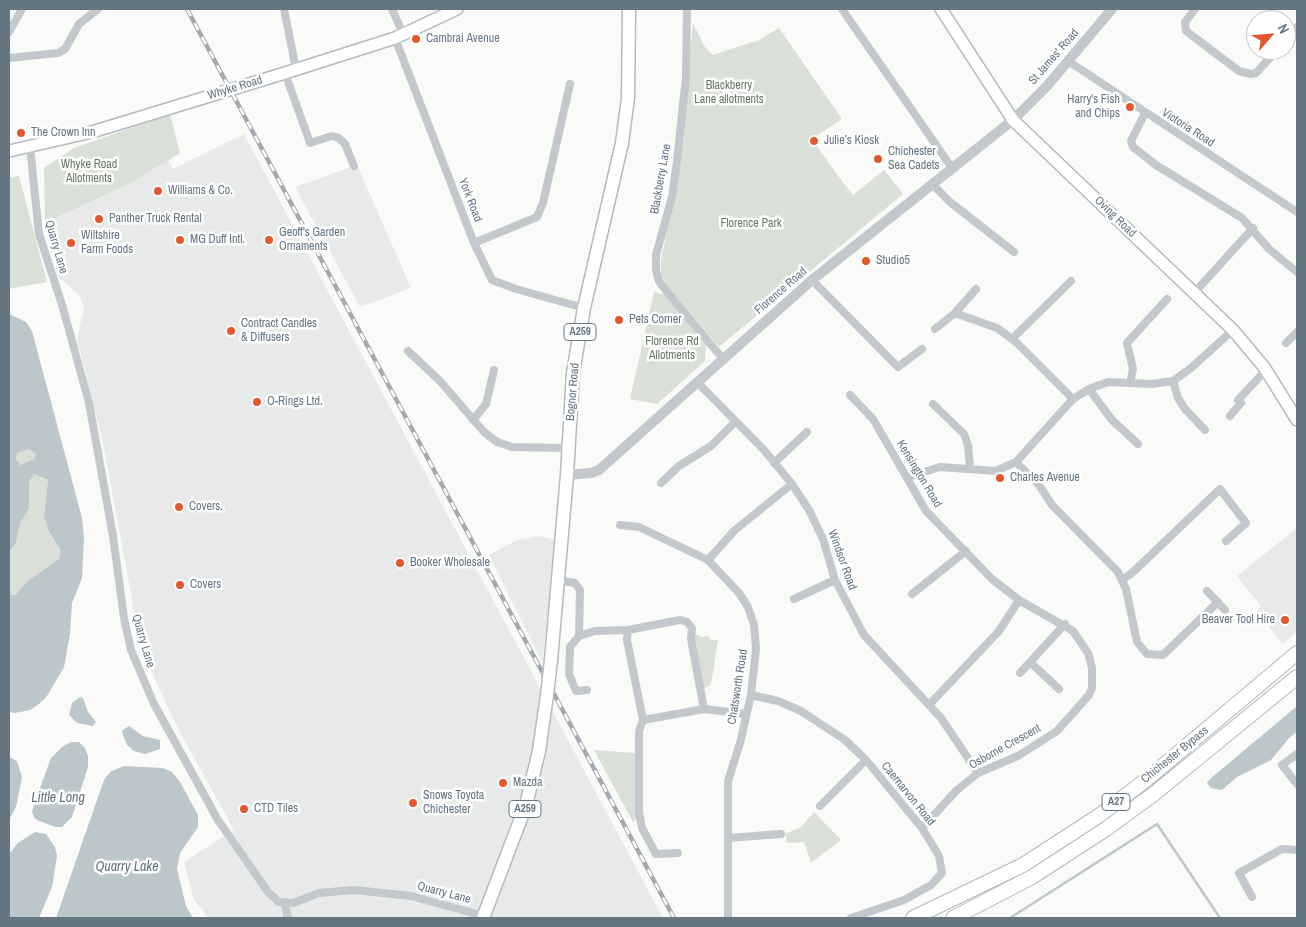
<!DOCTYPE html>
<html>
<head>
<meta charset="utf-8">
<style>
	body { margin:0 }
	#map { position:relative; width:1306px; height:927px; overflow:hidden; background:#fafaf8; font-family:"Archivo Narrow",sans-serif }
	canvas { display:block }
	.frame { position:absolute; inset:0; border:10px solid #657683; pointer-events:none }
	.north { position:absolute; left:1246px; top:10px; width:50px; height:50px; box-sizing:border-box; background:#fff; border:1px solid #c1c8cd; border-radius:50%; rotate:63deg; font-size:14px; font-weight:700; line-height:20px; text-align:center; color:#657683 }
	.north::after { content:''; display:block; margin:auto; width:18px; height:22px; background:#e4572e; clip-path:polygon(50% 0,100% 100%,50% 72%,0 100%) }
</style>
</head>
<body>
<div id="map">
<canvas width="1306" height="927"></canvas>
<div class="frame"></div>
<div class="north">N</div>
</div>
<script>
const c = document.querySelector('canvas').getContext('2d');
c.lineJoin = 'round';
function paint(path, color) {
  c.fillStyle = color;
  c.fill(path, 'evenodd');
}
function toPath(rows) {
  const path = new Path2D();
  for (const r of rows) {
    path.moveTo(r[0], r[1]);
    for (let i = 2; i < r.length; i += 2) path.lineTo(r[i], r[i + 1]);
  }
  return path;
}
function trace(path, color, width, dash) {
  c.strokeStyle = color;
  c.lineWidth = width;
  c.lineCap = dash ? 'butt' : 'round';
  c.setLineDash(dash || []);
  c.stroke(path);
}
function drawText(font, color, halo, rows, align = 'center') {
  c.font = font + ' "Archivo Narrow",sans-serif';
  c.lineWidth = 5;
  c.setLineDash([]);
  c.textBaseline = 'middle';
  c.strokeStyle = halo;
  c.fillStyle = color;
  for (const [text, x, y, turn = 0] of rows) {
    c.save();
    c.translate(x, y);
    c.rotate((+turn || 0) * Math.PI / 180);
    c.textAlign = isNaN(turn) ? turn : align;
    if (halo) c.strokeText(text, 0, 0);
    c.fillText(text, 0, 0);
    c.restore();
  }
}
const built = toPath([
	[244,134,663,918,209,918,194,900,184,862,234,830,174,721,146,659,137,627,103,443,77,339,84,308,79,295,58,277,45,223,129,184,168,160,173,169],
	[357,165,411,288,360,307,295,187],
	[1297,528,1297,631,1283,644,1256,611,1261,606,1237,576],
	[539,536,556,540,542,662,489,555,517,540]
]);
const green = toPath([
	[693,23,705,47,713,55,759,40,779,28,842,119,812,139,838,176,853,195,884,170,903,194,719,347,666,285,661,274,661,261,675,189],
	[170,114,180,153,129,184,45,223,44,168,74,148],
	[19,176,47,282,9,289,9,178],
	[654,292,666,295,706,343,705,361,657,404,630,399],
	[29,448,36,454,34,459,20,465,16,459,17,453],
	[34,474,48,480,44,516,49,532,60,549,59,559,29,580,15,595,9,595,9,551,16,544,20,523,29,509,29,482],
	[695,633,701,637,709,636,710,640,718,640,712,679,710,685,704,689,695,640],
	[594,750,636,753,637,818,633,822],
	[814,812,841,840,811,863,804,842,787,843,785,834,801,827]
]);
const water = toPath([
	[9,314,26,322,32,331,82,518,84,538,82,578,72,603,70,634,64,667,47,696,39,704,30,710,15,713,9,712,9,595,15,595,29,580,59,559,60,549,49,532,44,516,48,480,34,474,29,482,29,509,20,523,16,544,9,551],
	[29,449,36,454,34,459,20,465,16,459,17,453],
	[80,697,83,698,88,712,96,722,93,726,77,723,69,715,72,703],
	[1297,706,1297,732,1289,738,1271,760,1237,777,1222,790,1211,788,1207,783,1210,779],
	[129,726,143,736,160,740,160,749,145,754,134,751,127,745,123,735,122,731],
	[71,742,79,742,85,748,88,756,88,767,72,817,62,827,55,827,35,819,32,812,34,804,51,758,62,747],
	[9,757,17,761,22,777,16,807,9,820],
	[124,766,163,768,172,772,180,782,198,815,198,827,180,853,177,869,186,906,193,918,56,918,104,780,110,772],
	[35,832,46,834,55,847,57,856,52,887,39,918,9,918,9,854,18,843]
]);
const stream = toPath([
	[1010,918,1157,824,1220,918]
]);
const minor = toPath([
	[284,9,296,69],
	[392,9,403,34],
	[687,9,686,77,677,161,672,197,656,255,656,270,659,281,668,293,723,359],
	[842,9,952,168],
	[1195,9,1185,22,1186,31,1239,71,1251,74,1256,73,1277,50],
	[9,32,22,9],
	[395,38,474,243,492,280,516,289,584,308],
	[1286,40,1297,27],
	[9,58,58,53,65,49,79,24,98,9],
	[1068,61,1297,212],
	[285,73,310,143,332,136,339,138,345,144,354,166],
	[1145,113,1131,141,1133,147,1156,165,1242,218,1269,249,1297,272],
	[30,147,39,234,63,308,89,403,113,536,124,618,131,650,154,704,218,820,268,892,279,902,293,903,319,893,354,890,411,896,484,916],
	[932,184,950,202,1014,252],
	[474,243,537,217,543,203,570,84],
	[812,280,898,367,922,349],
	[1195,292,1253,228],
	[955,313,976,289],
	[935,329,955,313,997,328,1016,342,1073,399],
	[1012,339,1071,281],
	[1286,343,1297,332],
	[408,351,440,381,484,432,497,442,512,447,568,448],
	[1173,381,1178,398,1185,409,1205,430],
	[698,383,764,450,792,484,809,510,823,539,835,580,864,635,941,718,978,773],
	[1130,383,1133,369,1127,343,1167,299],
	[1089,389,1112,420,1138,444],
	[850,395,873,419,926,511,992,579,1019,600,1073,631,1088,653,1092,668,1092,688,1089,695,1057,731,1018,756,978,773,957,790,922,828],
	[933,404,964,434,968,445,970,469],
	[1230,416,1241,403,1238,400,1266,370],
	[473,420,486,404,494,370],
	[1016,462,1039,485,1052,505,1118,572,1126,589,1137,642,1147,654,1163,655,1218,602],
	[774,463,807,432],
	[908,477,940,467,996,471,1016,462,1073,399,1089,389,1108,382,1152,384,1173,381,1191,368,1233,330],
	[661,483,679,466,711,446,735,422],
	[620,525,639,527,708,560,739,593,748,607,754,625,756,649,751,695,740,743,728,781,728,918],
	[708,560,735,530,792,484],
	[558,580,575,583,580,590,579,636,595,631,628,630,680,620,687,622,692,628,691,639,704,709],
	[1122,580,1132,573,1220,489,1246,523,1226,541],
	[1207,591,1225,610],
	[912,594,966,551],
	[794,599,835,580],
	[628,630,627,640,643,720,639,731,639,812,642,828,656,854,678,853],
	[579,636,570,647,569,674,576,691,587,690],
	[1031,663,1059,689],
	[1020,673,1065,624],
	[751,695,778,701,801,711,845,740,866,760,922,828,939,856,942,873,931,885,904,900,851,918],
	[929,705,999,631,1019,600],
	[643,720,704,709,746,714],
	[1297,754,1282,765,1297,784],
	[820,806,866,760],
	[728,838,781,834],
	[1252,897,1239,873,1282,849,1297,850],
	[285,905,288,918]
]);
const tertiary = toPath([
	[567,475,591,473,599,470,812,280,1013,120,1047,86,1112,9]
]);
const secondary = toPath([
	[941,9,1013,120,1233,330,1264,367,1297,420],
	[9,151,92,132,285,73,395,38,457,9]
]);
const primary = toPath([
	[551,660,567,475,573,373,584,308,622,143,628,98,629,9],
	[483,918,526,805,539,751,547,695]
]);
const trunk = toPath([
	[913,918,1023,865,1100,815,1146,780,1297,653],
	[953,918,1032,877,1106,829,1155,793,1297,677]
]);
const rail = toPath([
	[187,9,674,918]
]);
const primaryBridge = toPath([
	[547,695,551,660]
]);
const markers = [
	[416,39,5,"#e4572e"],
	[1130,107,5,"#e4572e"],
	[21,133,5,"#e4572e"],
	[814,141,5,"#e4572e"],
	[878,159,5,"#e4572e"],
	[158,191,5,"#e4572e"],
	[99,219,5,"#e4572e"],
	[180,240,5,"#e4572e"],
	[269,240,5,"#e4572e"],
	[71,243,5,"#e4572e"],
	[866,261,5,"#e4572e"],
	[619,320,5,"#e4572e"],
	[231,331,5,"#e4572e"],
	[257,402,5,"#e4572e"],
	[1000,478,5,"#e4572e"],
	[179,507,5,"#e4572e"],
	[400,563,5,"#e4572e"],
	[180,585,5,"#e4572e"],
	[1285,620,5,"#e4572e"],
	[503,783,5,"#e4572e"],
	[413,803,5,"#e4572e"],
	[244,809,5,"#e4572e"]
];
const shields = [
	[580,332,32],
	[1116,802,28],
	[525,809,32]
];
const shieldNames = [
	["A259",580,332],
	["A27",1116,802],
	["A259",525,809]
];
const poiNames = [
	["Cambrai Avenue",426,39],
	["Harry's Fish",1120,100,"right"],
	["and Chips",1120,114,"right"],
	["The Crown Inn",31,133],
	["Julie’s Kiosk",824,141],
	["Chichester",888,152],
	["Sea Cadets",888,166],
	["Williams & Co.",168,191],
	["Panther Truck Rental",109,219],
	["Geoff's Garden",279,233],
	["Ornaments",279,247],
	["Wiltshire",81,236],
	["Farm Foods",81,250],
	["MG Duff Intl.",190,240],
	["Studio5",876,261],
	["Pets Corner",629,320],
	["Contract Candles",241,324],
	["& Diffusers",241,338],
	["O-Rings Ltd.",267,402],
	["Charles Avenue",1010,478],
	["Covers.",189,507],
	["Booker Wholesale",410,563],
	["Covers",190,585],
	["Beaver Tool Hire",1275,620,"right"],
	["Mazda",513,783],
	["Snows Toyota",423,796],
	["Chichester",423,810],
	["CTD Tiles",254,809]
];
const streetNames = [
	["St James' Road",1054,57,-49],
	["Whyke Road",235,88,-17],
	["Victoria Road",1188,128,33],
	["Blackberry Lane",661,179,-80],
	["York Road",470,200,69],
	["Oving Road",1115,217,44],
	["Quarry Lane",56,247,74],
	["Florence Road",781,291,-41],
	["Bognor Road",573,392,-85],
	["Kensington Road",919,474,59],
	["Windsor Road",842,560,70],
	["Quarry Lane",143,641,74],
	["Chatsworth Road",738,687,-81],
	["Osborne Crescent",1005,747,-29],
	["Chichester Bypass",1175,755,-39],
	["Caernarvon Road",908,794,51],
	["Quarry Lane",444,893,15]
];
const parkNames = [
	["Blackberry",729,86],
	["Lane allotments",729,100],
	["Whyke Road",89,165],
	["Allotments",89,179],
	["Florence Park",751,224],
	["Florence Rd",672,342],
	["Allotments",672,356]
];
const waterNames = [
	["Little Long",58,798],
	["Quarry Lake",127,867]
];
paint(built, '#e8e9e9');
paint(green, '#dadfd7');
paint(water, '#bbc7cb');
trace(stream, '#bbc7cb', 2.5);
trace(secondary, '#b3babf', 14);
trace(primary, '#b5babe', 15);
trace(trunk, '#b4b9bd', 16);
trace(minor, '#c3c8cc', 8);
trace(tertiary, '#c3c8cc', 10);
trace(secondary, '#fff', 11);
trace(primary, '#fff', 12);
trace(trunk, '#fff', 14);
trace(rail, '#a2aab0', 4.5);
trace(rail, '#fff', 2.5, [8]);
trace(primaryBridge, '#b5babe', 15, []);
trace(primaryBridge, '#fff', 12);
for (const [x, y, r, color] of markers) {
  const dot = new Path2D();
  dot.arc(x, y, r, 0, 2 * Math.PI);
  c.fillStyle = color;
  c.fill(dot);
  trace(dot, '#fff', 2);
}
for (const [x, y, w] of shields) {
  const box = new Path2D();
  box.roundRect(x - w / 2, y - 8.5, w, 17, 4);
  c.fillStyle = '#fff';
  c.fill(box);
  trace(box, '#657683', 1);
}
drawText('bold 11px', '#657683', null, shieldNames);
drawText('12px', '#657683', '#fff', poiNames, 'left');
drawText('12px', '#657683', '#fff', streetNames);
drawText('12px', '#687a64', '#fff', parkNames);
drawText('italic 14px', '#60757c', '#fff', waterNames);
</script>
</body>
</html>
